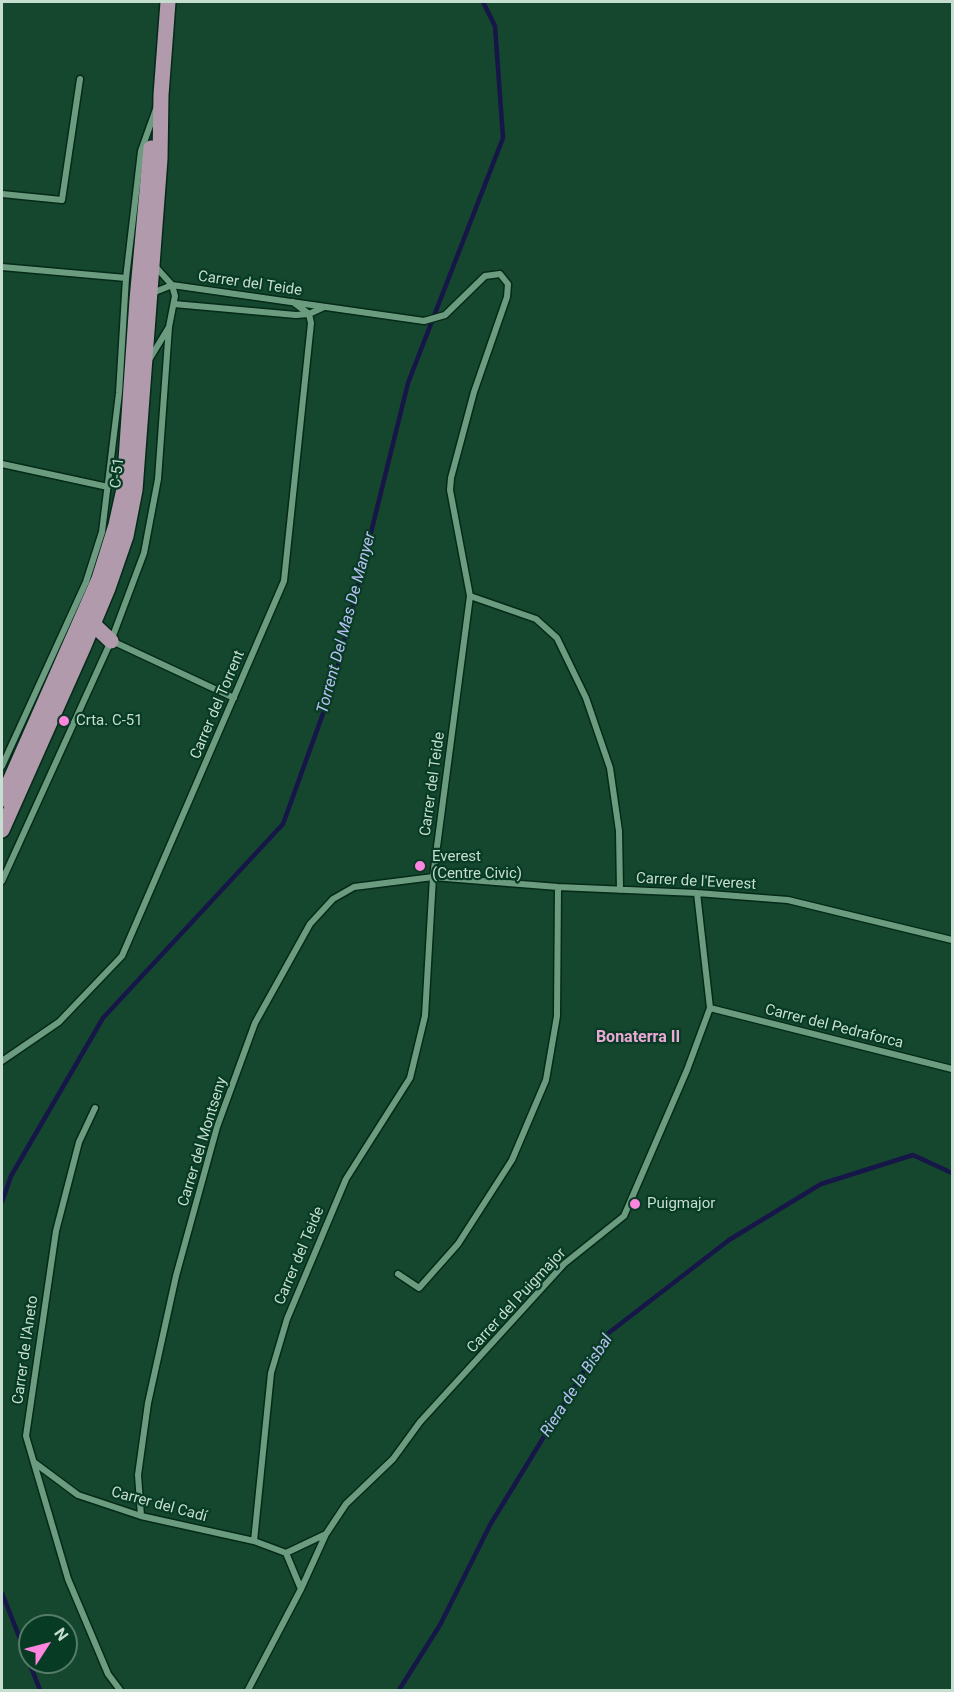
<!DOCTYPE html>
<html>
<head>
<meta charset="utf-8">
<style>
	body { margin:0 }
	#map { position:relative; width:954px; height:1692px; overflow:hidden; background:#15462e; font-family:Roboto,sans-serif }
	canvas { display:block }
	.frame { position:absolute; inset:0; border:3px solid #c6decf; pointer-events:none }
	.north { position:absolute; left:18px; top:1614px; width:60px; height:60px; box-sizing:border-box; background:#083b24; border:2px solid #547c68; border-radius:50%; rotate:54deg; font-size:16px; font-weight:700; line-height:24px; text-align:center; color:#c6decf }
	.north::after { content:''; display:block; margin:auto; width:21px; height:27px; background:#ff85df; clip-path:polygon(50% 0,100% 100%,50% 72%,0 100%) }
</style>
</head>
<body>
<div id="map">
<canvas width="954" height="1692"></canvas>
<div class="frame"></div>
<div class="north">N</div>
</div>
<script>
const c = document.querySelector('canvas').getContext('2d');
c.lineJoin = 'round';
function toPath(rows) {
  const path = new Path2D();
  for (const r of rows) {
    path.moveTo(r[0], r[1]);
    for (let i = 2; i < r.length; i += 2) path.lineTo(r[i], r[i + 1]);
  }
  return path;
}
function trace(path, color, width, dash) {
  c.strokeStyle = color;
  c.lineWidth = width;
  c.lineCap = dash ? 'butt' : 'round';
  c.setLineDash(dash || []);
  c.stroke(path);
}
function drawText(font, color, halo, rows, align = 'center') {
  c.font = font + ' Roboto,sans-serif';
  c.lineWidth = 4.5;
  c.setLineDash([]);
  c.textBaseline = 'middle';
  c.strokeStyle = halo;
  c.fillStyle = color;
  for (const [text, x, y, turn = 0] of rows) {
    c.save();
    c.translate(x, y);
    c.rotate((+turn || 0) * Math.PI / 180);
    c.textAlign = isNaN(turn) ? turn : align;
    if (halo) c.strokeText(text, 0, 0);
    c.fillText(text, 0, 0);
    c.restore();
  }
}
const stream = toPath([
	[2,1202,11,1176,103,1018,283,824,333,686,408,383,503,138,495,26,483,2],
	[2,1593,40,1690],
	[399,1690,440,1625,490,1525,606,1335,729,1240,821,1184,913,1155,952,1173]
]);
const street = toPath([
	[2,194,62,200,80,79],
	[2,267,126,278],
	[172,285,424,321,445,315,485,276,500,274,508,284,507,297,474,392,451,478,450,490,470,596,433,877,425,1016,410,1078,346,1179,287,1319,271,1373,254,1541],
	[150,294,172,285],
	[174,304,296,315,309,314,324,307],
	[149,360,169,327],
	[2,464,108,487],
	[470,596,536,619,557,638,586,698,610,768,619,831,620,890],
	[112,641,234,698],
	[2,766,86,582,102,532,119,393,126,278,141,151,156,109],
	[2,881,111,641,144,553,158,479,169,327,175,296,172,285,154,265],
	[710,1008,952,1069],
	[2,1061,59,1022,122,956,284,581,311,323,309,314,293,302],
	[95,1108,79,1142,56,1231,26,1436,68,1579,108,1674,120,1690],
	[398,1274,419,1288,458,1244,512,1160,546,1080,557,1016,558,887],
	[35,1463,78,1495,141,1516,254,1541,286,1553,326,1534],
	[141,1516,138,1475,148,1403,176,1276,217,1127,255,1023,310,924,333,899,354,887,433,877,558,887,697,893,788,900,952,940],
	[286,1553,301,1589],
	[248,1690,301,1589,326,1534,346,1504,393,1459,420,1422,564,1264,624,1216,687,1070,710,1008,697,893]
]);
const primary = toPath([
	[92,615,93,624,111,641],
	[2,799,99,579,116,525,124,489,137,300,151,148],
	[2,830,83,648,108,588,126,536,135,490,160,159,161,95,168,2]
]);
const markers = [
	[64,721,6,"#ff85df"],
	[420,866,6,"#ff85df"],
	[635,1204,6,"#ff85df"]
];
const streetNames = [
	["Carrer del Teide",250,284,8],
	["C-51",118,473,-84],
	["Carrer del Torrent",218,705,-67],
	["Carrer del Teide",433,784,-82],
	["Carrer de l'Everest",696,882,3],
	["Carrer del Pedraforca",834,1027,14],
	["Carrer del Montseny",203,1142,-73],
	["Carrer del Teide",300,1256,-67],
	["Carrer del Puigmajor",517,1301,-47],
	["Carrer de l'Aneto",26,1350,-82],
	["Carrer del Cadí",159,1505,15]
];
const poiNames = [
	["Crta. C-51",76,721],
	["Everest",432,857],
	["(Centre Civic)",432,874],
	["Puigmajor",647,1204]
];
const waterNames = [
	["Torrent Del Mas De Manyer",347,623,-75],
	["Riera de la Bisbal",577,1386,-57]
];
const neighbourhoodNames = [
	["Bonaterra II",638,1038]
];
trace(stream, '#171649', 4.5);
trace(street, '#042a18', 9);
trace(primary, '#042a18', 18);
trace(street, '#6c9c80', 6);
trace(primary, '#b29aad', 15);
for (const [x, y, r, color] of markers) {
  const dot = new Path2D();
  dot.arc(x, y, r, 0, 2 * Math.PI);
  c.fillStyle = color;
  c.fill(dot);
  trace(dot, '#083b24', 2);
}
drawText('15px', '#c6decf', '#083b24', streetNames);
drawText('15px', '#c6decf', '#083b24', poiNames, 'left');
drawText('italic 16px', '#b8c0f4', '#083b24', waterNames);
drawText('bold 16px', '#eba8d7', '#083b24', neighbourhoodNames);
</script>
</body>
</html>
